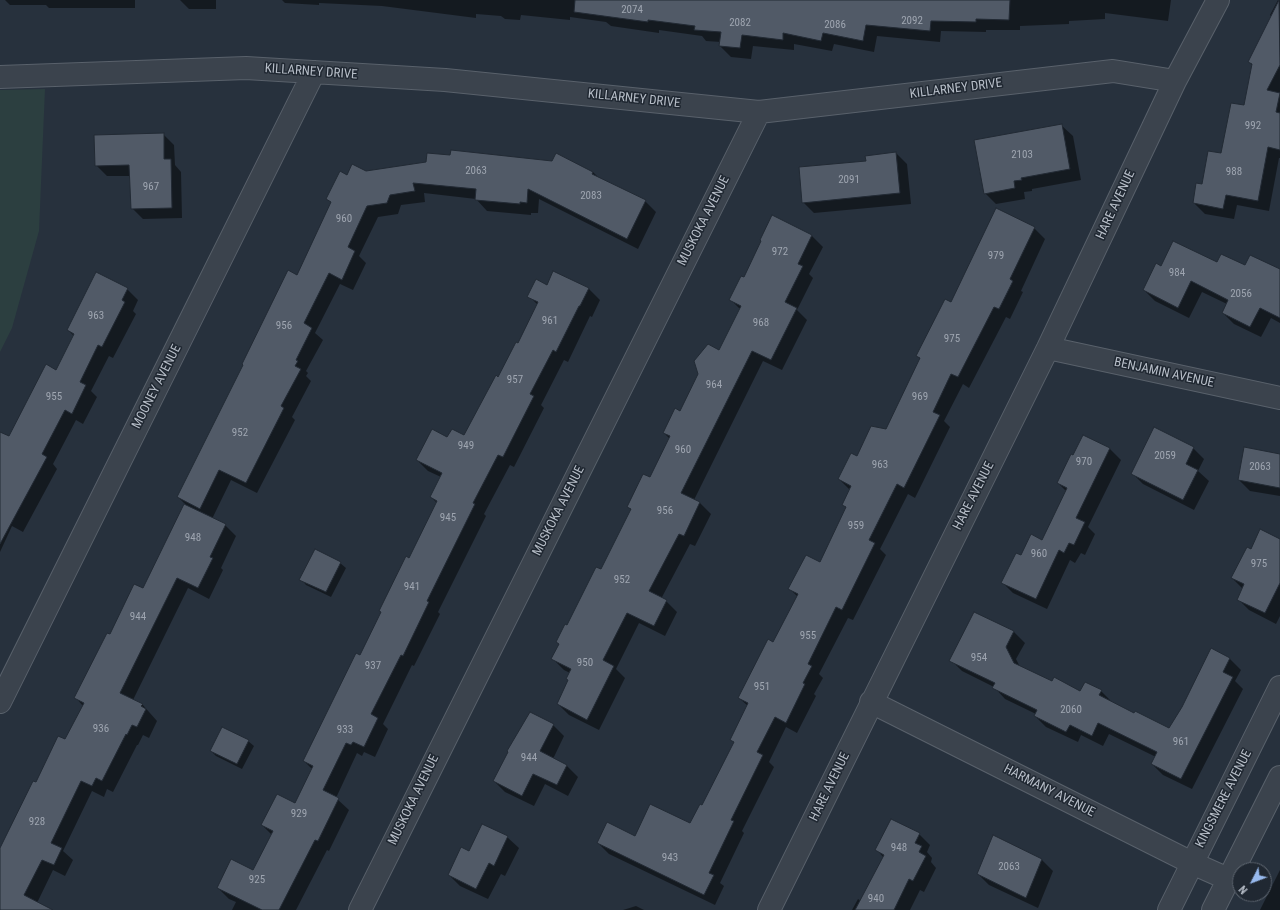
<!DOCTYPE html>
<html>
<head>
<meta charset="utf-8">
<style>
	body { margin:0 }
	#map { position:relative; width:1280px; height:910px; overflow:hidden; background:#27313d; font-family:"Roboto Condensed",sans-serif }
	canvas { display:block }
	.north { position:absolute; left:1232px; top:862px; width:40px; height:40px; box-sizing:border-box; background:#202832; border:1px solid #5c646e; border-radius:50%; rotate:228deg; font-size:11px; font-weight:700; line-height:16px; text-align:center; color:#b7bec8 }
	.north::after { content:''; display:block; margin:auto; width:14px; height:18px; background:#97b9ed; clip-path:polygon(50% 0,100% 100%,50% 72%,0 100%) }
</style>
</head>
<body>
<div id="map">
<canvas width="1280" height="910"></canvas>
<div class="north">N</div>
</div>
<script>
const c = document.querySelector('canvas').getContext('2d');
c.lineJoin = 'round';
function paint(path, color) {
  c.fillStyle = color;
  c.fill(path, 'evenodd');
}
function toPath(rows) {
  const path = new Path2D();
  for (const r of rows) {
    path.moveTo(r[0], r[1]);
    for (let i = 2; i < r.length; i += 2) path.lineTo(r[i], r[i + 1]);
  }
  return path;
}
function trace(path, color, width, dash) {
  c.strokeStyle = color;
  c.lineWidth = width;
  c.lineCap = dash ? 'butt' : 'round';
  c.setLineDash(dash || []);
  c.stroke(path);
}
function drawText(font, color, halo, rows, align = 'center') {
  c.font = font + ' "Roboto Condensed",sans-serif';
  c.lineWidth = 3;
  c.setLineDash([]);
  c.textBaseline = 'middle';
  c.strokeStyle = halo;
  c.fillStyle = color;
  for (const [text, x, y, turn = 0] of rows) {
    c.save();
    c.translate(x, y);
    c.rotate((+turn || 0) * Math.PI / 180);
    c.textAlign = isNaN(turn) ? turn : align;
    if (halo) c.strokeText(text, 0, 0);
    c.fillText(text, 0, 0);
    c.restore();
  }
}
const green = toPath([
	[45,89,39,231,12,328,0,352,0,90]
]);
const shadow = toPath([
	[5,0,135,0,135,8,49,8,46,5,10,5],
	[180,0,216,0,216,9,189,9],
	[282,0,1171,0,1168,21,1105,13,1105,19,1069,21,1069,24,1020,26,1020,30,986,30,986,32,941,31,940,42,877,36,874,52,834,44,832,51,794,44,794,50,753,46,751,59,731,57,720,46,721,42,706,41,702,36,659,30,659,33,611,26,606,22,570,17,570,20,521,15,520,20,505,19,501,16,476,14,476,18,382,6,319,3,319,5,285,3],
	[1278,0,1280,0,1280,158,1279,158,1269,211,1237,205,1234,219,1205,214,1194,203,1202,185,1222,154,1245,106,1252,65,1249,62,1272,17,1270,15],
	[1061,125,1073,136,1081,180,1032,189,1032,191,1024,192,1025,199,996,204,985,193],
	[163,134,174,145,175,165,181,172,182,218,143,219,132,208,131,176,107,176,96,165],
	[896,153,907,164,911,204,814,213,803,202,867,162],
	[366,172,593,172,598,177,645,201,656,212,638,249,539,199,538,213,531,213,531,215,487,211,476,199,424,193,425,202,401,205,398,214,378,217,359,256,366,263,353,290,340,284,315,333,323,340,306,371,308,373,306,376,311,381,292,417,295,420,257,493,231,480,212,519,225,525,236,536,221,568,223,570,209,599,188,588,133,700,142,704,157,721,149,738,143,735,138,745,137,745,113,792,107,789,104,797,92,791,63,851,73,860,65,876,53,870,37,903,46,910,0,910,0,851,36,784,66,740,83,706,76,698,110,636,143,590,185,504,178,497,298,276,332,203,327,199,348,176],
	[1034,228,1045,239,1021,291,1023,292,1010,319,1006,317,969,388,963,384,944,421,950,427,915,498,908,494,880,549,886,555,853,620,848,618,819,674,823,678,814,694,816,696,797,733,786,727,769,762,774,767,742,831,744,833,720,883,724,886,715,905,609,854,598,843,635,837,691,825,703,807,735,743,731,740,748,706,739,698,774,643,797,596,790,589,820,563,846,508,843,504,850,490,839,479,857,457,886,430,921,360,917,356,951,304],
	[812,236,823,247,809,274,813,278,797,310,807,320,782,370,763,361,694,500,700,503,711,514,695,546,690,544,661,599,666,601,677,612,665,636,639,623,616,669,625,678,599,730,569,715,558,704,569,681,570,673,564,670,553,659,567,626,602,571,632,511,628,507,650,478,670,439,664,433,681,412,720,352,741,310,731,300,744,279],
	[1217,263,1280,270,1280,323,1271,318,1261,337,1234,324,1223,313,1227,304,1202,292,1189,318,1155,301,1144,290,1161,267],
	[554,272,589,289,600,300,592,317,590,316,568,362,564,360,541,405,544,408,514,467,510,465,484,514,486,516,438,612,440,614,414,666,412,665,383,724,388,729,375,757,364,752,362,756,357,753,336,798,349,810,329,851,327,850,296,910,232,910,236,902,229,899,218,888,254,872,272,835,262,825,295,804,312,769,304,761,361,656,437,503,431,497,441,477,428,471,417,460,448,439,464,436,518,344,538,305,529,296,547,286],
	[97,273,127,289,138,300,133,311,136,314,113,358,109,356,91,391,97,397,83,424,76,420,53,464,57,469,23,532,12,526,0,552,0,435,9,438,56,371,74,336,68,330],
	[1084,436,1110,449,1121,460,1088,527,1095,534,1085,555,1081,553,1075,563,1070,560,1047,609,1013,593,1002,582,1022,556,1043,541,1067,492,1058,483],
	[1193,448,1204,459,1198,471,1209,481,1194,510,1143,484,1132,473],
	[1280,455,1280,496,1250,491,1239,480],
	[1261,530,1280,539,1280,616,1276,624,1249,610,1238,599,1243,589,1232,578,1251,550],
	[340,563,346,568,331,597,306,585,301,579],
	[1014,632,1025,643,1016,659,1020,667,1052,682,1080,692,1101,691,1112,702,1134,714,1170,729,1182,708,1211,649,1230,659,1241,670,1235,681,1243,689,1192,789,1163,775,1152,764,1156,757,1109,734,1103,746,1081,735,1078,742,1046,727,1035,716,1036,714,1005,699,994,687,962,671,951,660],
	[553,725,564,736,553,759,567,766,578,777,568,796,545,784,534,806,505,792,494,781],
	[248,741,254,746,242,769,216,756,211,751],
	[919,834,930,845,927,852,932,858,931,862,936,868,924,892,920,890,910,910,852,910,858,899,861,901,884,858,877,850],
	[994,836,1042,860,1053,871,1038,908,989,885,978,874],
	[507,837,519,848,505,876,501,874,488,899,460,886,449,875,470,853],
	[1280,870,1280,910,1260,910],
	[636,906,644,910,623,910]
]);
const building = toPath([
	[575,0,1010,0,1009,20,976,19,976,22,931,21,930,31,866,25,863,41,823,33,821,41,783,33,783,40,742,35,740,48,719,46,721,32,694,30,695,26,648,20,648,22,574,12,575,0],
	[1279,0,1280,65,1267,90,1280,93,1276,112,1280,113,1280,150,1268,147,1258,201,1226,195,1223,209,1193,203,1196,183,1202,184,1208,151,1221,153,1231,103,1244,105,1252,64,1248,62,1279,0],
	[1062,124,1070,169,1021,178,1022,180,1014,181,1015,188,984,194,974,140,1062,124],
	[164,133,164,159,171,159,172,208,131,209,129,165,95,166,94,135,164,133],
	[451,150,552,161,556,153,593,172,592,174,646,200,627,239,528,189,527,203,520,202,520,204,475,200,476,189,413,183,415,191,390,195,387,203,367,206,348,247,355,251,342,280,329,273,304,323,312,328,296,360,298,361,295,366,301,369,281,406,284,408,246,483,219,470,200,509,177,497,243,365,242,364,288,270,297,275,331,202,326,199,340,171,347,175,352,164,366,171,426,162,427,153,450,155,451,150],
	[896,152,900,193,802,203,799,167,866,161,865,156,896,152],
	[996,208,1035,227,1010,279,1013,281,999,309,994,307,958,377,951,374,933,412,940,415,904,488,897,484,869,540,875,543,842,610,836,607,808,664,812,666,803,683,805,684,786,723,775,717,757,752,763,755,731,820,734,821,709,873,714,875,704,895,597,843,607,822,635,836,650,804,690,823,700,804,702,805,734,742,730,740,748,703,738,698,768,639,773,642,798,594,788,589,806,555,820,562,846,507,842,505,851,486,838,479,851,453,857,456,871,426,886,429,920,358,916,356,945,299,951,302,996,208],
	[772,215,812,235,798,264,803,266,785,302,797,308,771,360,752,351,681,493,700,502,684,536,679,534,649,591,667,600,654,626,627,613,603,660,614,666,587,720,557,704,568,680,566,679,571,669,551,659,559,644,556,642,565,624,567,625,596,567,601,569,631,509,627,507,643,474,650,477,670,436,663,433,675,408,680,411,698,374,694,361,708,344,719,350,741,306,729,300,741,276,744,277,761,241,760,240,772,215],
	[1173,241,1217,262,1221,254,1245,265,1250,255,1280,269,1280,318,1260,308,1250,327,1222,313,1228,300,1191,281,1178,308,1143,290,1156,263,1161,266,1173,241],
	[553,271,589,288,580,306,579,306,556,352,553,350,530,394,534,396,503,457,498,455,473,503,475,504,427,601,429,602,403,656,401,655,371,714,378,718,364,747,353,742,351,745,346,743,323,790,339,798,318,841,315,840,279,910,262,910,217,888,231,859,253,870,273,831,261,825,277,794,295,803,313,766,303,761,356,653,360,655,381,612,379,611,406,556,409,558,437,501,430,497,442,473,416,460,432,429,447,437,452,429,464,435,496,375,498,377,516,342,518,343,538,302,527,297,536,279,547,285,553,271],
	[96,272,128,288,122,300,125,302,102,347,98,345,80,382,86,385,72,414,65,410,42,454,47,457,0,544,0,432,9,436,46,364,56,370,74,334,67,330,96,272],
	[1154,427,1194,447,1186,464,1198,470,1183,500,1131,474,1154,427],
	[1083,435,1110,448,1076,518,1085,522,1074,545,1069,543,1064,553,1059,550,1036,599,1001,583,1016,553,1021,555,1031,534,1042,540,1067,488,1057,483,1071,454,1073,455,1083,435],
	[1244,447,1280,454,1280,488,1238,480,1244,447],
	[184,504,226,524,210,557,213,558,198,588,177,578,120,693,143,704,141,706,146,709,137,727,132,725,127,735,126,734,102,781,96,778,92,786,81,781,51,843,62,848,54,865,42,860,24,895,53,910,0,910,0,848,33,781,36,782,58,736,65,739,84,703,74,698,107,633,110,634,134,584,143,588,184,504],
	[1260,529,1280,539,1280,583,1265,613,1237,600,1244,584,1231,578,1247,547,1251,549,1260,529],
	[315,549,341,562,326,592,299,580,315,549],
	[974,612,1014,631,1006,647,1014,663,1052,681,1054,677,1080,691,1085,682,1102,690,1099,695,1134,713,1135,711,1169,728,1182,707,1211,648,1230,658,1223,672,1233,677,1181,779,1151,764,1157,752,1098,723,1092,736,1070,725,1066,732,1034,716,1037,710,992,688,995,683,949,661,974,612],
	[530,712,554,724,540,751,567,765,557,785,533,774,522,796,493,781,508,752,507,751,530,712],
	[222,727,249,740,237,764,210,751,222,727],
	[891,819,920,833,915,843,922,846,919,852,926,856,913,881,909,879,894,910,855,910,884,855,875,850,891,819],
	[482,824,508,836,494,866,489,863,476,889,448,875,461,847,469,851,482,824],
	[993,835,1042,859,1026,898,977,874,993,835]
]);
const minor = toPath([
	[0,77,246,68,445,80,759,112,1113,71,1175,81],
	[1048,348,1280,398],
	[0,702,314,72],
	[871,702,1192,863,1228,879],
	[360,910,759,112],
	[769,910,1048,348,1175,81,1218,0],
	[1169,910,1280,687],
	[1213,910,1280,777]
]);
const numberNames = [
	["2074",632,10],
	["2092",912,21],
	["2082",740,23],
	["2086",835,25],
	["992",1253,126],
	["2103",1022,155],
	["2063",476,171],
	["988",1234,172],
	["2091",849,180],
	["967",151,187],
	["2083",591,196],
	["960",344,219],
	["972",780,252],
	["979",996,256],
	["984",1177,273],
	["2056",1241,294],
	["963",96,316],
	["961",550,321],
	["968",761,323],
	["956",284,326],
	["975",952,339],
	["957",515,380],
	["964",714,385],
	["955",54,397],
	["969",920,397],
	["952",240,433],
	["949",466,446],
	["960",683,450],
	["2059",1165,456],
	["970",1084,462],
	["963",880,465],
	["2063",1260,467],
	["956",665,511],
	["945",448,518],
	["959",856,526],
	["948",193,538],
	["960",1039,554],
	["975",1259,564],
	["952",622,580],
	["941",412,587],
	["944",138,617],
	["955",808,636],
	["954",979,658],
	["950",585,663],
	["937",373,666],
	["951",762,687],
	["2060",1071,710],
	["936",101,729],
	["933",345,730],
	["961",1181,742],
	["944",529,758],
	["929",299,814],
	["928",37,822],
	["948",899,848],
	["943",670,858],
	["2063",1009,867],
	["925",257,880],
	["940",876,899]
];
const streetNames = [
	["KILLARNEY DRIVE",311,72,4],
	["KILLARNEY DRIVE",956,89,-7],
	["KILLARNEY DRIVE",634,99,6],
	["HARE AVENUE",1116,205,-65],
	["MUSKOKA AVENUE",704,221,-63],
	["BENJAMIN AVENUE",1164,373,12],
	["MOONEY AVENUE",157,387,-63],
	["HARE AVENUE",974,496,-63],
	["MUSKOKA AVENUE",559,511,-63],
	["HARE AVENUE",830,787,-64],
	["HARMANY AVENUE",1049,791,27],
	["KINGSMERE AVENUE",1224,799,-63],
	["MUSKOKA AVENUE",414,800,-64]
];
paint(green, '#2c3f40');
paint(shadow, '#0007');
paint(building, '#515a67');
trace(building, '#222a34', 1);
trace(minor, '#59616b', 24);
trace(minor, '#3b434d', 22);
drawText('11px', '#9ea5b0', null, numberNames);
drawText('13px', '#b7bec8', '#202832', streetNames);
</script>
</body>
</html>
